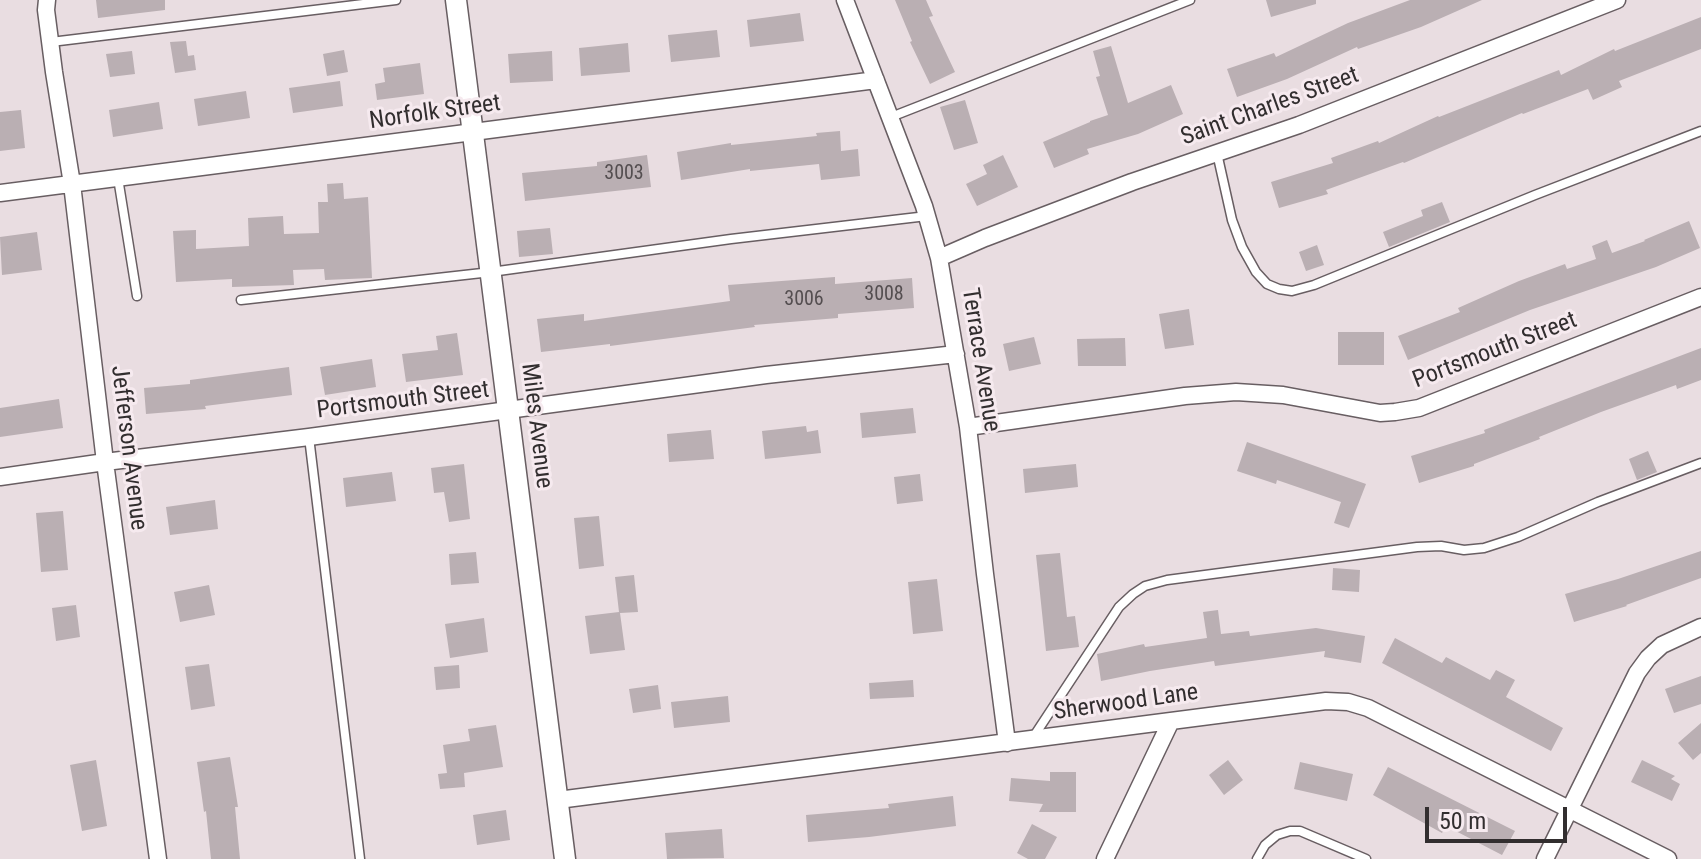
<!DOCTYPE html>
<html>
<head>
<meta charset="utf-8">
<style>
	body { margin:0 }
	#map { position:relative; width:1701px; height:859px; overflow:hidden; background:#e9dde1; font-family:"Roboto Condensed",sans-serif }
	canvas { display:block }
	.scale { position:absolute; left:1425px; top:807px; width:142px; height:36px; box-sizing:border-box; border:4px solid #322e2f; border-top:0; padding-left:10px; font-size:24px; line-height:28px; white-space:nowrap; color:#322e2f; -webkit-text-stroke:6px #f6eaef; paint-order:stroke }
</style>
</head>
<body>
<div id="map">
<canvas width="1701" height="859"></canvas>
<div class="scale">50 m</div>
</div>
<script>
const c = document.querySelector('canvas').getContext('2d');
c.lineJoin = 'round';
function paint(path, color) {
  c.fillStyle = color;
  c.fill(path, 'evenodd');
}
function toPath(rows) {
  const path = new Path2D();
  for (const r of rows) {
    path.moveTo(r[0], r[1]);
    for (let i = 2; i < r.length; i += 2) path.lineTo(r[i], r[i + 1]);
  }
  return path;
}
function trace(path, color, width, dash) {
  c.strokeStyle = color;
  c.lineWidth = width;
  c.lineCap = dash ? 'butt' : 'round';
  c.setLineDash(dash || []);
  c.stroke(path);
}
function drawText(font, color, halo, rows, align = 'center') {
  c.font = font + ' "Roboto Condensed",sans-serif';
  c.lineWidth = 6;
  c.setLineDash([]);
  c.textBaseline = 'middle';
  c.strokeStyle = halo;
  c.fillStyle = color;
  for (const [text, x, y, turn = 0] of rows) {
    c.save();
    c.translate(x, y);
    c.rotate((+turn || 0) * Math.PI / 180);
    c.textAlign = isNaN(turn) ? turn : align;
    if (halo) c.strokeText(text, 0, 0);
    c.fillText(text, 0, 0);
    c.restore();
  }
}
const building = toPath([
	[96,0,165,0,165,10,98,18],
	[895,0,926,0,933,16,929,17,955,72,930,84,910,42,912,41],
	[1266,0,1316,0,1316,4,1271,17],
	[1410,0,1482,0,1421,27,1358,49,1357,47,1287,79,1237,97,1227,69,1274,53,1276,57,1348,23],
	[800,13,804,41,750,47,747,20],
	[1701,17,1701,49,1619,81,1622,87,1593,100,1588,89,1523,114,1522,113,1404,163,1403,162,1326,190,1328,194,1279,208,1271,182,1333,163,1331,158,1378,141,1379,143,1438,116,1439,117,1559,70,1561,75,1614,49,1615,51],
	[717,30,720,57,671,62,668,35],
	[186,41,188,56,194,55,196,70,175,73,170,42],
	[628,43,630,72,581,76,579,48],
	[1111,46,1128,103,1171,85,1183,114,1138,134,1087,149,1089,154,1054,168,1043,142,1090,122,1090,121,1108,115,1096,77,1100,76,1093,51],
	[344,50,348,72,327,76,323,54],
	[132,51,135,74,110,77,106,54],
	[552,51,553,81,510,83,508,54],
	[420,63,424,94,377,100,375,84,385,82,383,68],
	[340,81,343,106,293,113,289,88],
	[246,91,250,118,198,126,194,99],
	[965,100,978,143,954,150,940,107],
	[159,102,163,129,113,137,109,110],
	[21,110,25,148,0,151,0,112],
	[840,131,841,151,858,149,860,176,821,180,819,164,750,171,750,169,681,180,677,152,731,143,731,145,817,136,816,133],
	[647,155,651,187,525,201,522,173,597,166,597,162],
	[1003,155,1018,187,977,206,966,184,987,174,983,165],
	[343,183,344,199,368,197,372,278,325,280,324,269,293,270,294,285,232,287,232,279,176,282,173,231,196,230,196,249,249,246,248,218,283,216,284,234,319,233,318,202,328,202,327,184],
	[1442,202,1450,222,1389,247,1383,232,1423,216,1421,210],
	[1689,221,1700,248,1656,267,1530,310,1408,360,1398,336,1460,312,1458,308,1519,281,1565,264,1567,269,1596,259,1592,246,1607,240,1612,253,1645,241,1644,240],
	[550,228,553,254,519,257,517,231],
	[37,232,42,270,2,275,0,237],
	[1317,245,1324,265,1306,271,1299,252],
	[835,277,835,284,912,278,914,308,838,314,838,318,754,325,755,327,610,346,610,344,541,352,537,319,584,314,584,321,730,301,728,285],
	[1189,309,1194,345,1165,349,1159,314],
	[1338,332,1384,332,1384,365,1338,365],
	[457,333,463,375,406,382,402,354,438,350,436,336],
	[1034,337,1041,364,1009,371,1003,344],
	[1125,338,1126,366,1078,366,1077,339],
	[1701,348,1701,380,1677,389,1676,385,1601,412,1539,437,1540,439,1474,464,1474,466,1419,483,1411,456,1485,433,1484,430],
	[372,359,376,387,325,395,320,367],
	[289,367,292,395,205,406,206,409,146,414,144,388,190,384,190,380],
	[59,399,63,428,0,437,0,408],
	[913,408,916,433,862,438,860,413],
	[806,426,807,432,818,430,821,453,765,459,762,431],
	[711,430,714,459,669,462,667,434],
	[1247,442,1366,484,1349,528,1334,523,1341,502,1277,480,1276,484,1237,471],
	[1648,451,1657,472,1637,480,1629,459],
	[464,464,470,519,449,522,444,492,434,493,431,468],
	[1076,464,1078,487,1025,493,1023,469],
	[392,472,396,501,346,507,343,478],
	[920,474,923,501,897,504,894,477],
	[215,500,218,529,170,535,166,507],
	[63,511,68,570,41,572,36,513],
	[599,516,604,566,579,569,574,518],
	[1701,551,1701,578,1626,605,1627,606,1574,622,1565,594,1618,579],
	[476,552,479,583,451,585,449,554],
	[1060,553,1067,617,1075,616,1079,647,1046,651,1036,555],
	[1333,568,1360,570,1359,592,1332,590],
	[634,575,638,612,620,613,625,650,590,654,585,616,619,612,615,577],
	[937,579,943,631,913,634,908,582],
	[209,585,215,615,180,622,174,592],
	[76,605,80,637,56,641,52,608],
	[1218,610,1221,634,1249,631,1250,636,1316,628,1365,636,1361,663,1324,657,1325,651,1215,666,1214,661,1150,671,1101,681,1097,654,1144,644,1145,647,1207,638,1203,612],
	[484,618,488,652,450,658,445,624],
	[1395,638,1442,663,1446,657,1490,680,1496,670,1515,680,1506,697,1563,728,1551,751,1382,663],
	[209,664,215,706,191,710,185,667],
	[459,665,460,688,436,690,434,667],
	[1701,676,1701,704,1674,713,1665,689],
	[913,680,914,697,870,699,869,683],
	[658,685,661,709,633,713,629,689],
	[728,696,730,722,674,728,671,702],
	[1701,723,1701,753,1693,760,1678,743],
	[496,725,503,767,464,773,465,787,440,789,438,774,447,773,443,745,470,741,468,729],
	[230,757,238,807,235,807,240,859,211,859,206,811,204,812,197,762],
	[96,760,107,826,82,831,70,765],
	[1228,760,1243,780,1224,795,1209,775],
	[1642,760,1675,776,1671,779,1680,784,1672,801,1631,782],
	[1300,762,1353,774,1347,801,1294,789],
	[1388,767,1515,831,1502,855,1446,826,1442,833,1373,795],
	[1050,772,1076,772,1076,812,1039,812,1043,804,1009,801,1011,778,1050,781],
	[953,796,956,826,869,837,808,842,806,815,889,808,888,804],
	[506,810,510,840,477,845,473,815],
	[1032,824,1057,837,1045,859,1028,859,1017,853],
	[722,829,724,858,667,859,665,833]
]);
const service = toPath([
	[51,42,396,0],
	[891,117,1190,0],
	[1217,153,1232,220,1242,247,1256,272,1267,284,1279,289,1292,291,1314,285,1535,195,1701,131],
	[118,178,137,296],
	[241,300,491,272,731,239,927,216],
	[309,437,360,859],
	[1034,736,1119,607,1133,594,1145,586,1167,580,1417,547,1441,546,1464,550,1484,548,1518,537,1598,502,1701,463],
	[1257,859,1265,845,1277,835,1290,831,1300,831,1366,859]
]);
const minor = toPath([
	[47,0,46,10,54,72,72,184,105,462,158,859],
	[845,0,924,206,939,258,968,427,985,574,1007,743],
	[0,193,876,80],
	[939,258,985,238,1132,182,1299,125,1617,0],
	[968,427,1185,396,1236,392,1283,395,1380,413,1395,412,1419,408,1701,297],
	[0,477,105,462,309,437,766,375,956,354],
	[558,800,1326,701,1348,702,1368,708,1668,859],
	[1105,859,1171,721],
	[1545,859,1637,673,1648,658,1662,645,1701,627]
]);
const tertiary = toPath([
	[456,0,565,859]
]);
const numberNames = [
	["3003",624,174],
	["3008",884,295],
	["3006",804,300]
];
const streetNames = [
	["Saint Charles Street",1270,107,-20],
	["Norfolk Street",435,113,-8],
	["Portsmouth Street",1495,351,-21],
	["Terrace Avenue",980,360,81],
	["Portsmouth Street",403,401,-7],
	["Miles Avenue",536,426,83],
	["Jefferson Avenue",128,448,83],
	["Sherwood Lane",1126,703,-8]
];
paint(building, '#baafb3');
trace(service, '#685e62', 11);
trace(minor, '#685e62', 19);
trace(tertiary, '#685e62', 23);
trace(service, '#fff', 8);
trace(minor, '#fff', 16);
trace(tertiary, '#fff', 20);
drawText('20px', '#544e50', null, numberNames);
drawText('24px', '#322e2f', '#f6eaef', streetNames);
</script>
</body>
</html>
